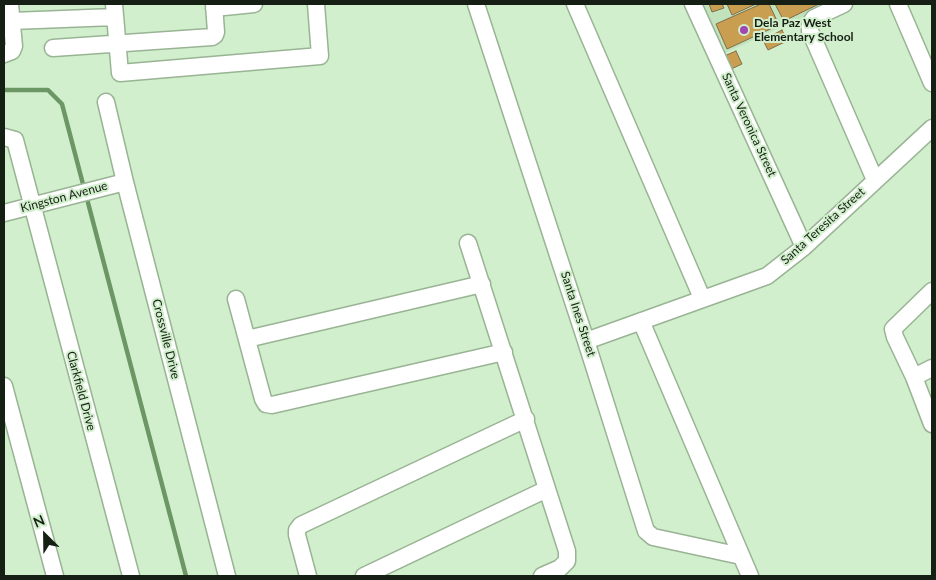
<!DOCTYPE html>
<html>
<head>
<meta charset="utf-8">
<style>
	body { margin:0 }
	#map { position:relative; width:936px; height:580px; overflow:hidden; background:#d2efcd; font-family:Lato,sans-serif }
	canvas { display:block }
	.frame { position:absolute; inset:0; border:5px solid #151f13; pointer-events:none }
	.north { position:absolute; left:20px; top:510px; width:50px; height:50px; -webkit-text-stroke:4px #d2efcd; paint-order:stroke; rotate:337deg; font-size:14px; font-weight:700; line-height:20px; text-align:center; color:#151f13 }
	.north::after { content:''; display:block; margin:auto; width:18px; height:22px; background:#151f13; clip-path:polygon(50% 0,100% 100%,50% 72%,0 100%) }
</style>
</head>
<body>
<div id="map">
<canvas width="936" height="580"></canvas>
<div class="frame"></div>
<div class="north">N</div>
</div>
<script>
const c = document.querySelector('canvas').getContext('2d');
c.lineJoin = 'round';
function paint(path, color) {
  c.fillStyle = color;
  c.fill(path, 'evenodd');
}
function toPath(rows) {
  const path = new Path2D();
  for (const r of rows) {
    path.moveTo(r[0], r[1]);
    for (let i = 2; i < r.length; i += 2) path.lineTo(r[i], r[i + 1]);
  }
  return path;
}
function trace(path, color, width, dash) {
  c.strokeStyle = color;
  c.lineWidth = width;
  c.lineCap = dash ? 'butt' : 'round';
  c.setLineDash(dash || []);
  c.stroke(path);
}
function drawText(font, color, halo, rows, align = 'center') {
  c.font = font + ' Lato,sans-serif';
  c.lineWidth = 4;
  c.setLineDash([]);
  c.textBaseline = 'middle';
  c.strokeStyle = halo;
  c.fillStyle = color;
  for (const [text, x, y, turn = 0] of rows) {
    c.save();
    c.translate(x, y);
    c.rotate((+turn || 0) * Math.PI / 180);
    c.textAlign = isNaN(turn) ? turn : align;
    if (halo) c.strokeText(text, 0, 0);
    c.fillText(text, 0, 0);
    c.restore();
  }
}
const built = toPath([
	[703,4,832,4,725,53]
]);
const stream = toPath([
	[4,90,48,90,62,104,84,188],
	[86,195,186,576]
]);
const building = toPath([
	[709,4,722,4,724,8,712,12,709,4],
	[727,4,756,4,732,15,727,4],
	[761,4,769,4,779,25,727,49,716,24,761,4],
	[775,4,819,4,784,21,775,4],
	[782,30,787,41,768,50,763,40,782,30],
	[736,51,742,64,727,71,722,57,736,51]
]);
const minor = toPath([
	[114,4,120,73,320,56,316,4],
	[476,4,586,341,646,531,653,537,741,556],
	[575,4,702,298],
	[693,4,804,247],
	[844,4,814,18,810,24,810,31,875,180],
	[898,4,932,83],
	[214,8,254,4],
	[12,21,114,17],
	[53,48,212,37,215,35,216,32,214,4],
	[4,54,12,51,14,46,10,4],
	[106,102,125,182,227,576],
	[4,137,15,140,131,576],
	[4,213,125,182],
	[468,243,567,551,567,561,560,568,542,576],
	[932,291,893,329,895,337,914,377,932,424],
	[236,299,263,399,266,404,272,405,504,352],
	[641,321,750,576],
	[247,339,482,284],
	[586,341,767,276,804,247,932,128],
	[914,377,932,368],
	[4,386,55,576],
	[308,576,297,535,297,530,301,525,526,419],
	[364,576,547,489]
]);
const markers = [
	[744,30,5,"#a047b2"]
];
const poiNames = [
	["Dela Paz West",754,23],
	["Elementary School",754,37]
];
const streetNames = [
	["Santa Veronica Street",749,125,65],
	["Kingston Avenue",64,197,-15],
	["Santa Teresita Street",823,226,-42],
	["Santa Ines Street",578,314,72],
	["Crossville Drive",166,339,76],
	["Clarkfield Drive",81,391,75]
];
paint(built, '#c1e3bb');
trace(stream, '#6c9765', 4.5);
paint(building, '#c99e51');
trace(building, '#816d4b', 1);
trace(minor, '#99b494', 19);
trace(minor, '#fff', 16);
for (const [x, y, r, color] of markers) {
  const dot = new Path2D();
  dot.arc(x, y, r, 0, 2 * Math.PI);
  c.fillStyle = color;
  c.fill(dot);
  trace(dot, '#d2efcd', 2);
}
drawText('bold 12px', '#151f13', '#d2efcd', poiNames, 'left');
drawText('12px', '#151f13', '#d2efcd', streetNames);
</script>
</body>
</html>
